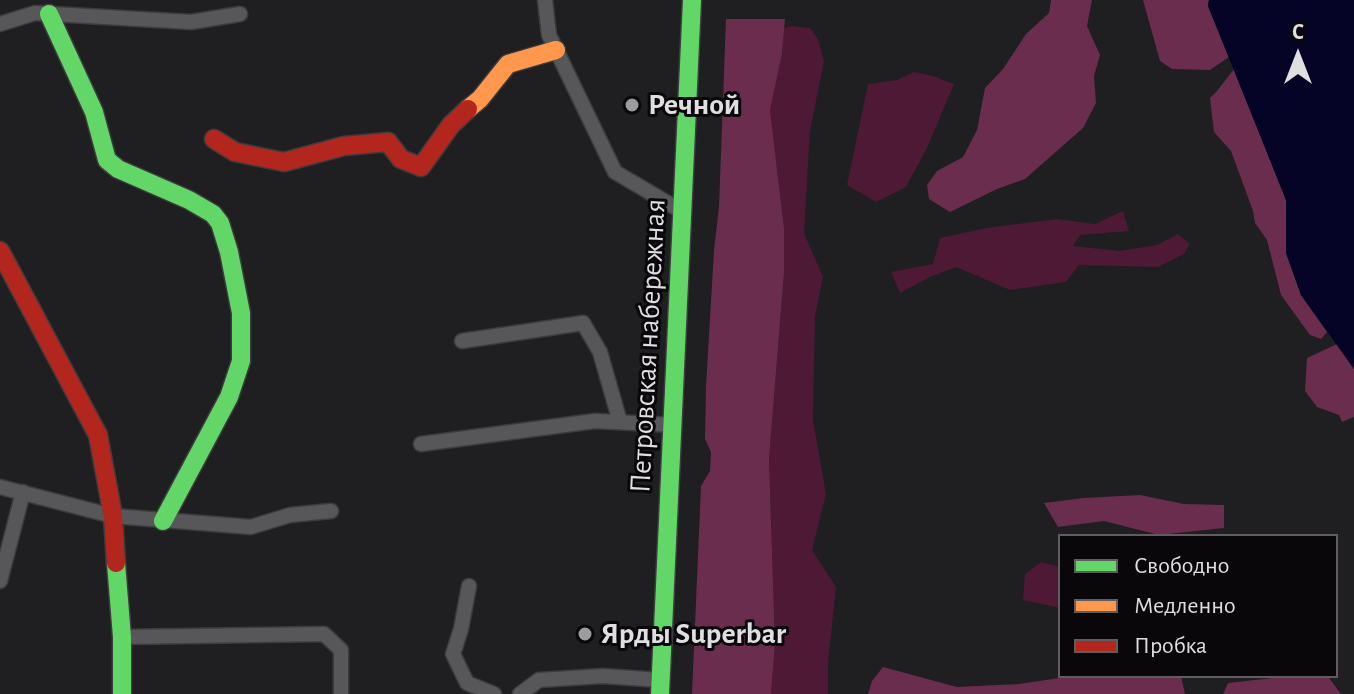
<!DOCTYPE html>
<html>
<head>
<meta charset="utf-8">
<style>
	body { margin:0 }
	#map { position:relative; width:1354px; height:694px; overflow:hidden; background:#1f1e20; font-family:"Alegreya Sans",sans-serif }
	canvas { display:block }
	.legend { position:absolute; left:1058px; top:534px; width:280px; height:144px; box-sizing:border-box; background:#090709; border:2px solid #5f5d5f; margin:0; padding:10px 14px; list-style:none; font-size:24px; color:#dfdee1 }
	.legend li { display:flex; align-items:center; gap:16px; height:40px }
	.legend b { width:40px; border:2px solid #5f5d5f }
	.north { position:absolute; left:1258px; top:16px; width:80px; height:80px; -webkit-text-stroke:6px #090709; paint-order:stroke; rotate:0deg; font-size:22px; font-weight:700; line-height:32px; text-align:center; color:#dfdee1 }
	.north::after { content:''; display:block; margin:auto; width:28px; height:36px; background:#dfdee1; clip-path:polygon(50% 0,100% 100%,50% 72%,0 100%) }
</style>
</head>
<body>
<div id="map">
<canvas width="1354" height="694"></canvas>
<ul class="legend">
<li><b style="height:10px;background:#63d668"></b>Свободно</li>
<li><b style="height:10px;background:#ff974d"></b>Медленно</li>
<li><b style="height:10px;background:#b3261e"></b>Пробка</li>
</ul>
<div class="north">С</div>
</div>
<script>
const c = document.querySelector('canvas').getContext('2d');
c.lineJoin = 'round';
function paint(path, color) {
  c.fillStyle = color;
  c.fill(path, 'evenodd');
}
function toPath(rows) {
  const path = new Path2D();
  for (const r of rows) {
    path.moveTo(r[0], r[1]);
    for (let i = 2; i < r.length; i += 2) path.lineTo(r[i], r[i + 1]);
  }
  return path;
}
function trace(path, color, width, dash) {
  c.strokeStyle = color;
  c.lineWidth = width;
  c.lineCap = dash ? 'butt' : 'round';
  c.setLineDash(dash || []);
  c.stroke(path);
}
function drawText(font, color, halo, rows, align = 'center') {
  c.font = font + ' "Alegreya Sans",sans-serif';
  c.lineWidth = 6;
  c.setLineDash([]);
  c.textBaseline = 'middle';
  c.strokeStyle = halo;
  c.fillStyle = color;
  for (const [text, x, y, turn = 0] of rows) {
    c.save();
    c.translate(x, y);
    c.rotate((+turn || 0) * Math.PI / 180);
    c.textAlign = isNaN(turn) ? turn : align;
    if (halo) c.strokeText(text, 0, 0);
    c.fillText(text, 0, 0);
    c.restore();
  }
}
const green = toPath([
	[791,26,810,28,818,39,824,61,810,131,804,233,823,277,815,316,813,420,826,494,812,550,836,587,828,663,828,694,771,694,775,644,769,459,784,273,784,228,770,110,782,54,784,28],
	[914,72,933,76,954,84,927,148,906,187,876,202,847,185,868,84,897,80],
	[1123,211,1129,231,1080,235,1073,246,1119,251,1157,245,1178,234,1190,244,1184,254,1158,267,1079,265,1066,282,1010,290,956,267,930,277,900,293,891,272,933,264,940,238,986,228,1057,219,1095,224],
	[1041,562,1060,567,1060,608,1023,600,1025,574]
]);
const forest = toPath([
	[1051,0,1092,0,1087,26,1100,55,1094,76,1096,103,1083,128,1025,179,997,189,950,212,929,199,927,185,937,171,963,157,977,130,985,88,1003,69,1026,34,1049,13],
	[1143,0,1209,0,1208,6,1229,57,1210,70,1172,69,1160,61],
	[726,19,785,19,782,54,770,110,784,228,784,273,769,459,775,644,771,694,692,694,701,486,710,471,711,452,705,439,706,386,714,250,719,207],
	[1234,69,1286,200,1286,253,1301,295,1327,332,1321,339,1310,335,1281,295,1267,240,1255,223,1253,211,1231,151,1214,132,1210,98,1217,91],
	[1337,344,1354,369,1354,417,1342,422,1339,415,1317,407,1305,391,1307,358],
	[1140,495,1184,504,1224,505,1224,528,1159,535,1104,521,1058,527,1044,503,1084,498],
	[883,667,957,687,1019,684,1073,676,1181,676,1185,694,868,694,872,681],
	[1291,676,1315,676,1329,678,1341,694,1223,694,1228,683]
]);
const water = toPath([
	[1209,0,1354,0,1354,369,1301,295,1286,253,1286,200,1208,6]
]);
const street = toPath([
	[545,0,549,35,615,172,683,212],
	[0,24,35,13,191,22,240,14],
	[462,341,583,323,600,352,620,422],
	[421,444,595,421,673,425],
	[0,487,113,516,251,527,290,515,331,511],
	[0,581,23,492],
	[469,586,461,629,453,654,467,683,494,694],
	[122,637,324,634,341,650,341,694],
	[520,694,539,680,603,676,660,680]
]);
const fast = toPath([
	[49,14,94,112,107,160,118,169,189,200,213,214,220,223,229,252,241,313,241,361,229,397,163,521],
	[116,563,122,637,122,694],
	[660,694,692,0]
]);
const slow = toPath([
	[468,109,480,99,508,64,556,50]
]);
const jam = toPath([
	[214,139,235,152,284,162,344,146,388,142,401,159,421,167,451,125,468,109],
	[0,251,98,435,113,516,116,563]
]);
const markers = [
	[632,105,8,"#9c9b9d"],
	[585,634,8,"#9c9b9d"]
];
const poiNames = [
	["Речной",648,105],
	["Ярды Superbar",601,634]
];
const streetNames = [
	["Петровская набережная",648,346,-87]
];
paint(green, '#4d1935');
paint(forest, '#6a2d4d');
paint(water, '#050326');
trace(street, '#3c3b3d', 17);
trace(fast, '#3c3b3d', 21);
trace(slow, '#3c3b3d', 21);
trace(jam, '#3c3b3d', 21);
trace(street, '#575658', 14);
trace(fast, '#63d668', 18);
trace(slow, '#ff974d', 18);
trace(jam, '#b3261e', 18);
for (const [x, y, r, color] of markers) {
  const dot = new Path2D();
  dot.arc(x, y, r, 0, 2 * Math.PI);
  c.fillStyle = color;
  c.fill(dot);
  trace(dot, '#090709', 3);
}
drawText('bold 30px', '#dfdee1', '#090709', poiNames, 'left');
drawText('30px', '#dfdee1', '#090709', streetNames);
</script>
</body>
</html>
